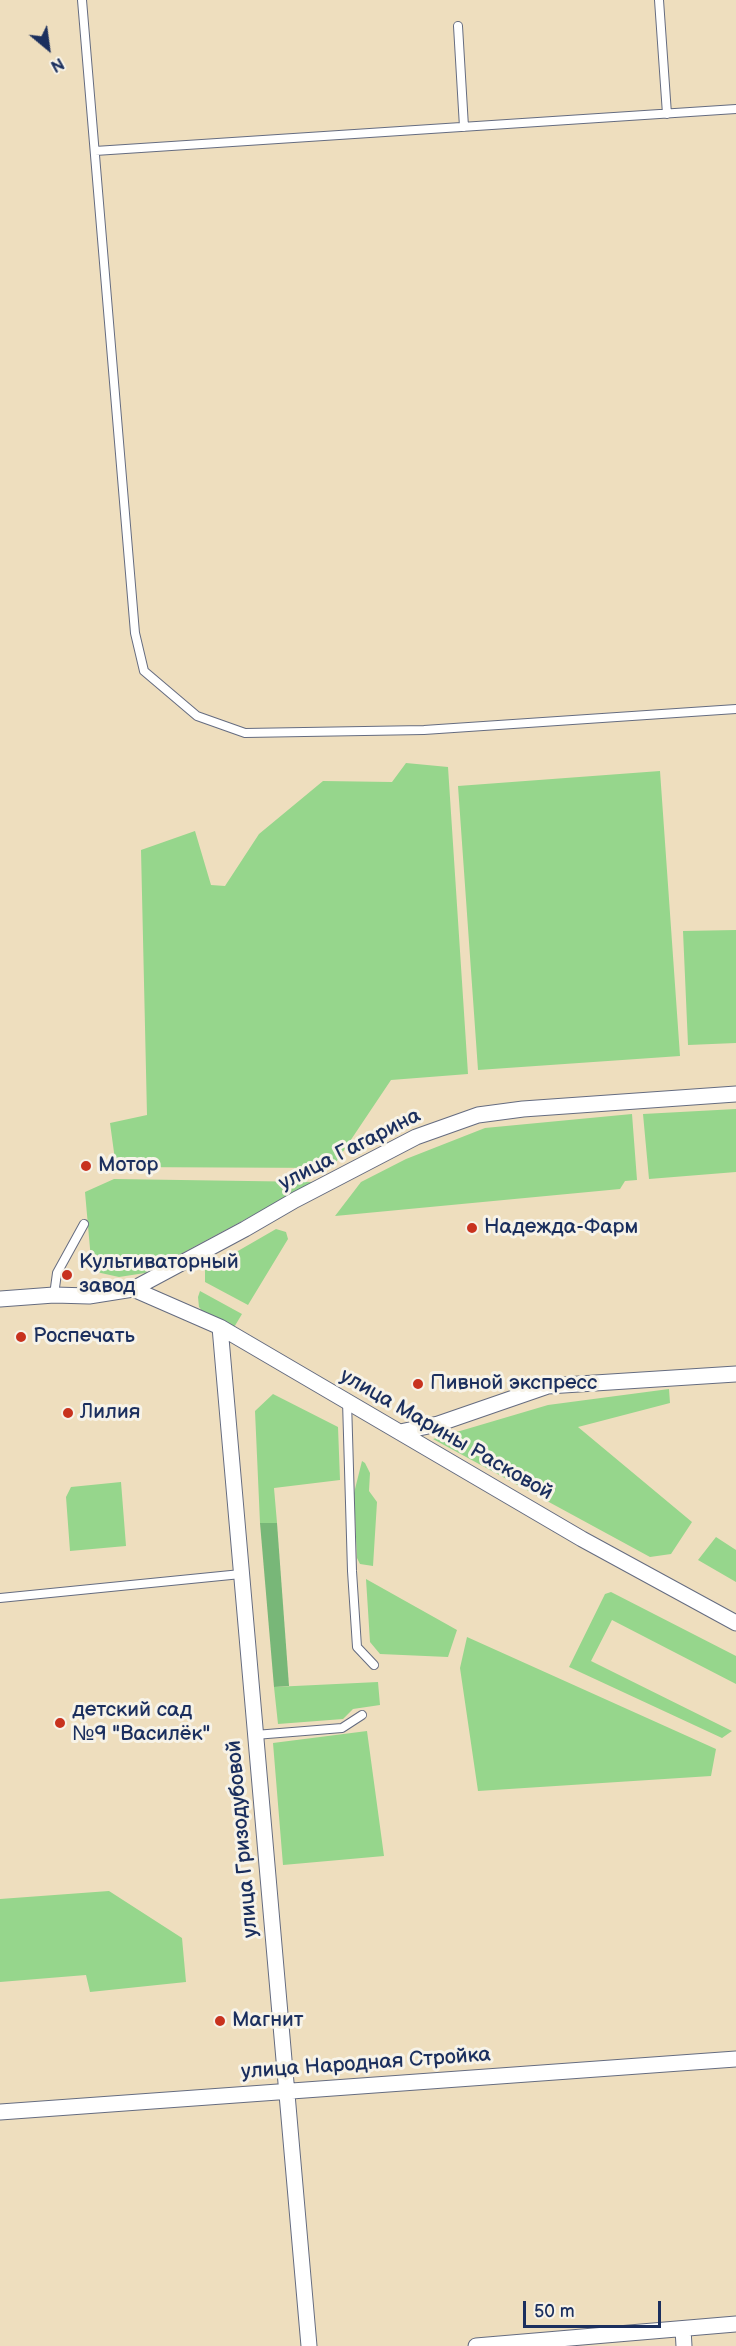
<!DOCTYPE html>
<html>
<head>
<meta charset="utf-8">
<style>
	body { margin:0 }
	#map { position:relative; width:736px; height:2346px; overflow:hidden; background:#eedebe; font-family:"Balsamiq Sans",sans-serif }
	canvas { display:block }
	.north { position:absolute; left:18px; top:18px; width:60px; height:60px; -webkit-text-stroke:4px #f7f3e8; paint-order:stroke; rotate:151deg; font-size:16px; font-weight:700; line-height:24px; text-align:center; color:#1b2f5e }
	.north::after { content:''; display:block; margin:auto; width:21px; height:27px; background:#1b2f5e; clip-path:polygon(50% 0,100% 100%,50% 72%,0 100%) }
	.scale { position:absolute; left:523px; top:2301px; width:138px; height:27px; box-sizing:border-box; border:3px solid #1b2f5e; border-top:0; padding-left:8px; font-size:18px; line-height:21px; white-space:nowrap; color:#1b2f5e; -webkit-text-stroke:4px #f7f3e8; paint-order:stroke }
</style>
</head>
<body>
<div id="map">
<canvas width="736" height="2346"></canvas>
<div class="north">N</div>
<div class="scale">50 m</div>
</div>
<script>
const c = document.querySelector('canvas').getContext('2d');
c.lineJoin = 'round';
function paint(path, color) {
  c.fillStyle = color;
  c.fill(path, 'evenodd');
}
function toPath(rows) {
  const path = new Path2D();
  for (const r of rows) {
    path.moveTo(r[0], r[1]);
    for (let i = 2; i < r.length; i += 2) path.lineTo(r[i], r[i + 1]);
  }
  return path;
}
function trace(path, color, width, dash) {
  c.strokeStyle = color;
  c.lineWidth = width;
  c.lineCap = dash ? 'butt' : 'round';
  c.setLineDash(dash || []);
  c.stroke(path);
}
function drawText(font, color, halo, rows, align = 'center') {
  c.font = font + ' "Balsamiq Sans",sans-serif';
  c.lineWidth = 6;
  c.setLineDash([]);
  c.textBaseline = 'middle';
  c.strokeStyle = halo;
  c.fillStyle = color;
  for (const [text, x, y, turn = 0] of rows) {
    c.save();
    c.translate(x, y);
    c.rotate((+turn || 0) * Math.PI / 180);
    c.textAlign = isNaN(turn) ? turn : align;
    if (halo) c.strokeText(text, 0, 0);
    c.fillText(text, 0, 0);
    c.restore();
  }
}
const green = toPath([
	[406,763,448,767,468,1074,391,1080,332,1168,116,1167,110,1123,147,1115,141,850,195,831,211,885,225,886,259,834,323,781,392,782],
	[660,771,680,1056,478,1070,458,786],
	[736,930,736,1043,688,1045,683,931],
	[736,1109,736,1172,649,1179,643,1114],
	[632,1114,637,1180,625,1181,620,1189,335,1216,361,1182,406,1159,485,1128],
	[114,1179,315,1182,145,1273,119,1277,92,1271,85,1192],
	[276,1229,286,1232,288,1239,248,1305,205,1282,205,1270],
	[200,1291,242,1314,233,1329,207,1317,199,1307,198,1297],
	[669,1389,670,1403,578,1427,692,1522,671,1554,650,1557,433,1439,548,1405],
	[273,1394,338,1427,340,1480,274,1488,277,1523,260,1523,255,1411],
	[362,1461,365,1463,370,1473,369,1491,377,1502,373,1566,360,1564,357,1558,354,1493],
	[121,1482,126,1546,70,1551,66,1497,71,1487],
	[716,1537,736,1550,736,1582,698,1560],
	[366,1579,457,1630,448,1657,380,1654,370,1642],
	[611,1592,736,1656,736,1684,612,1620,591,1661,732,1731,722,1738,569,1667,605,1594],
	[467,1637,716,1749,711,1776,478,1791,460,1668],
	[378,1682,380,1705,353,1709,343,1719,278,1724,274,1687],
	[367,1731,384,1856,283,1865,273,1743],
	[109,1891,182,1938,186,1982,90,1992,86,1975,0,1982,0,1899]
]);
const forest = toPath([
	[260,1523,277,1523,289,1686,274,1687]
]);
const lane = toPath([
	[82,0,135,633,144,671,197,716,245,733,424,730,736,709],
	[659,0,667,114],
	[458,26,464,127],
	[95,151,736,109],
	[54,1295,57,1273,84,1224],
	[347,1401,352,1571,357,1647,374,1665],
	[0,1598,241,1574],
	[255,1735,342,1728,362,1715]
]);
const street = toPath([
	[133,1289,220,1327,582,1539,736,1623],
	[0,1299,54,1295,89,1296,133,1289,245,1229,295,1200,416,1137,478,1115,523,1109,736,1094],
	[220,1327,309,2346],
	[400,1432,438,1424,548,1386,736,1374],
	[0,2112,736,2059],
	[683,2329,684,2346],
	[476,2346,736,2324]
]);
const markers = [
	[86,1166,6,"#c8321e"],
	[472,1228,6,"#c8321e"],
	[67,1275,6,"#c8321e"],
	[21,1337,6,"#c8321e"],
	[418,1384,6,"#c8321e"],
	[68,1413,6,"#c8321e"],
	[60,1723,6,"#c8321e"],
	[220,2021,6,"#c8321e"]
];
const streetNames = [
	["улица Гагарина",350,1150,-27],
	["улица Марины Расковой",446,1435,30],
	["улица Гризодубовой",243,1839,-95],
	["улица Народная Стройка",366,2064,-4]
];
const poiNames = [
	["Мотор",98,1166],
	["Надежда-Фарм",484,1228],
	["Культиваторный",79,1263],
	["завод",79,1287],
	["Роспечать",33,1337],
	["Пивной экспресс",430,1384],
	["Лилия",80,1413],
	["детский сад",72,1711],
	["№9 \"Василёк\"",72,1735],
	["Магнит",232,2021]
];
paint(green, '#96d68c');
paint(forest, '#78b778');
trace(lane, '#656c80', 10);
trace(street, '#656c80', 17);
trace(lane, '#fff', 8);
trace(street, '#fff', 15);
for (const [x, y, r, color] of markers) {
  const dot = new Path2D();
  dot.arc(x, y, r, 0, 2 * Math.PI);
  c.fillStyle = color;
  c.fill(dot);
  trace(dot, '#f7f3e8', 2);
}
drawText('21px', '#1b2f5e', '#f7f3e8', streetNames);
drawText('21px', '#1b2f5e', '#f7f3e8', poiNames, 'left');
</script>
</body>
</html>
